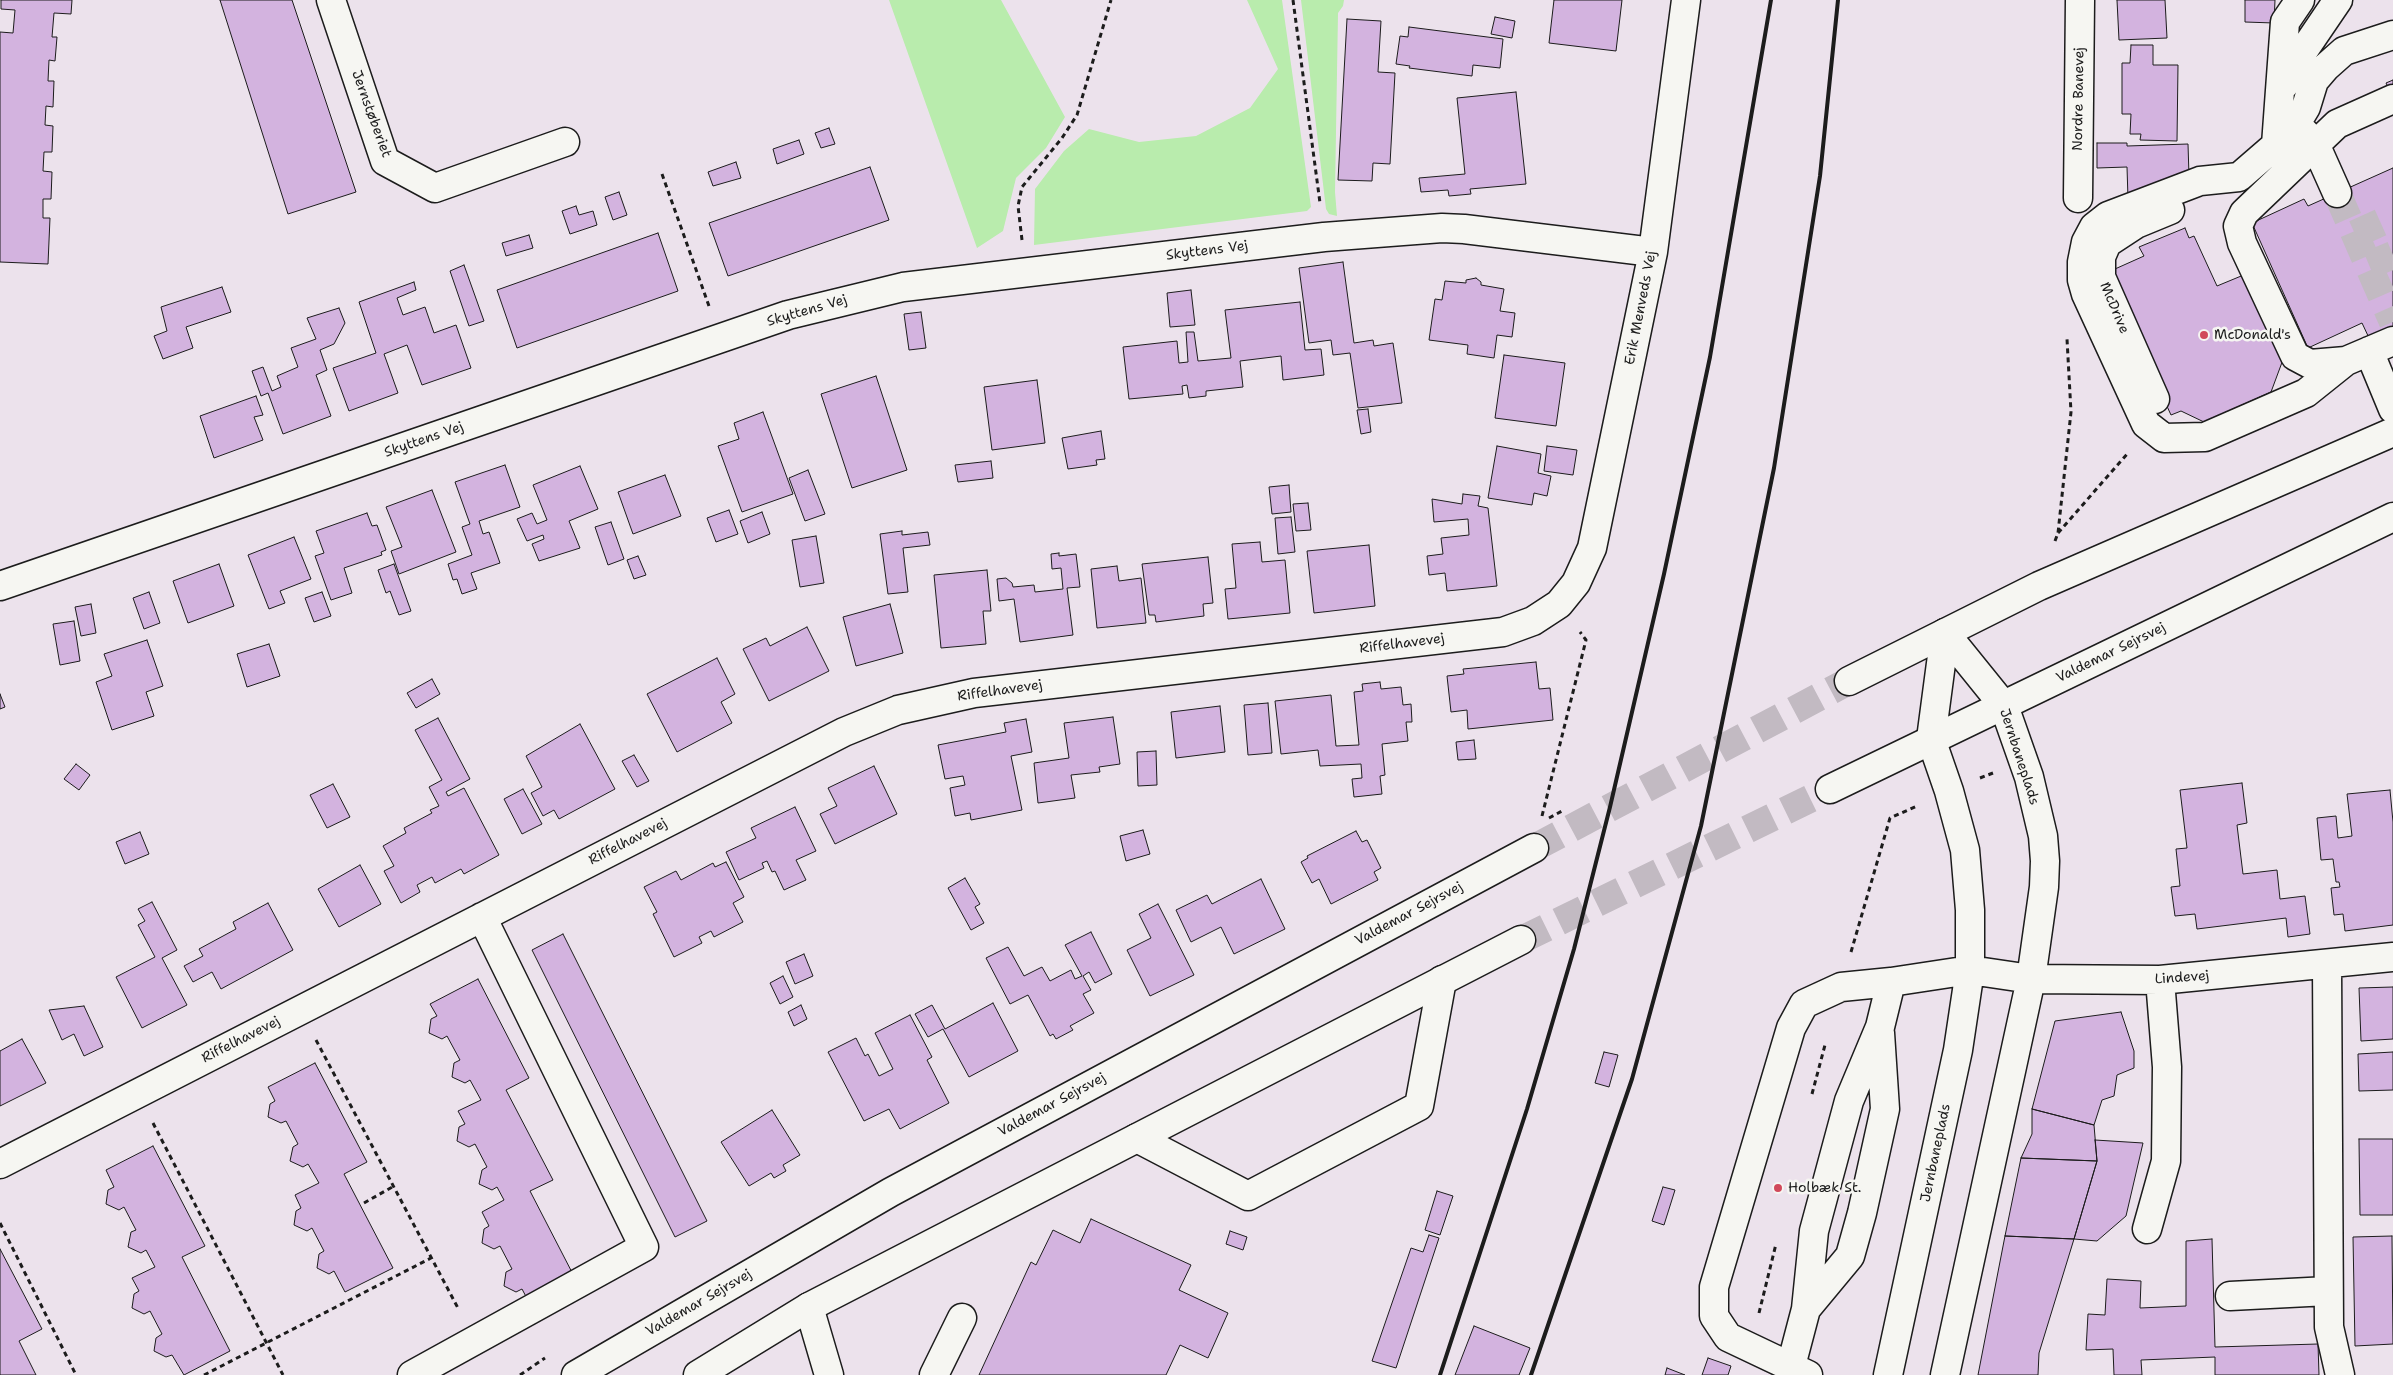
<!DOCTYPE html>
<html>
<head>
<meta charset="utf-8">
<style>
	body { margin:0 }
	canvas { display:block; background:#ece2ec }
</style>
</head>
<body>
<canvas width="2393" height="1375"></canvas>
<script>
const c = document.querySelector('canvas').getContext('2d');
c.lineJoin = 'round';
function paint(path, color) {
  c.fillStyle = color;
  c.fill(path, 'evenodd');
}
function toPath(rows) {
  const path = new Path2D();
  for (const r of rows) {
    path.moveTo(r[0], r[1]);
    for (let i = 2; i < r.length; i += 2) path.lineTo(r[i], r[i + 1]);
  }
  return path;
}
function trace(path, color, width, dash) {
  c.strokeStyle = color;
  c.lineWidth = width;
  c.lineCap = dash ? 'butt' : 'round';
  c.setLineDash(dash || []);
  c.stroke(path);
}
function drawText(font, color, halo, rows, align = 'center') {
  c.font = font + ' "Shantell Sans",sans-serif';
  c.lineWidth = 5;
  c.setLineDash([]);
  c.textBaseline = 'middle';
  c.strokeStyle = halo;
  c.fillStyle = color;
  for (const [text, x, y, turn = 0] of rows) {
    c.save();
    c.translate(x, y);
    c.rotate((+turn || 0) * Math.PI / 180);
    c.textAlign = isNaN(turn) ? turn : align;
    if (halo) c.strokeText(text, 0, 0);
    c.fillText(text, 0, 0);
    c.restore();
  }
}
const green = toPath([
	[889,0,1001,0,1065,117,1046,148,1016,178,1003,231,977,248],
	[1247,0,1282,0,1311,207,1307,211,1034,245,1035,189,1064,151,1089,129,1139,142,1196,136,1250,108,1278,69],
	[1301,0,1344,0,1343,6,1338,13,1335,192,1337,216,1329,214,1326,209]
]);
const building = toPath([
	[1,0,72,0,71,14,54,13,52,37,57,37,55,61,49,60,48,81,54,81,53,107,46,106,45,125,53,126,52,152,44,152,43,171,52,172,51,199,43,199,43,218,50,218,48,264,0,262,0,32,13,33,15,10,1,9,1,0],
	[220,0,292,0,356,192,288,214,220,0],
	[1554,0,1622,0,1616,51,1549,43,1554,0],
	[2117,0,2165,0,2167,38,2119,40,2117,0],
	[2245,0,2275,0,2274,23,2245,22,2245,0],
	[1495,17,1515,21,1512,38,1491,34,1495,17],
	[1347,19,1381,21,1378,72,1395,73,1390,164,1373,163,1372,181,1338,180,1347,19],
	[1409,27,1503,39,1500,68,1473,65,1472,76,1409,68,1410,66,1396,64,1400,36,1408,37,1409,27],
	[2131,45,2153,45,2153,65,2178,65,2177,141,2140,140,2141,134,2130,134,2131,114,2122,114,2122,63,2130,63,2131,45],
	[2393,80,2393,98,2386,83,2393,80],
	[1516,92,1526,184,1470,189,1471,194,1449,196,1448,190,1421,192,1419,178,1465,174,1457,98,1516,92],
	[829,128,835,144,821,148,815,133,829,128],
	[799,140,804,154,777,164,773,149,799,140],
	[2097,143,2127,143,2127,146,2188,144,2189,176,2128,199,2127,167,2097,168,2097,143],
	[736,162,741,178,713,186,708,172,736,162],
	[870,167,889,220,728,276,709,223,870,167],
	[2393,168,2393,329,2370,340,2362,323,2308,348,2252,223,2304,199,2308,206,2393,168],
	[619,192,627,215,613,220,605,197,619,192],
	[576,206,579,215,593,211,597,225,570,234,562,211,576,206],
	[2185,228,2189,238,2194,236,2217,286,2246,274,2284,357,2271,392,2204,422,2181,411,2171,415,2106,273,2144,256,2139,247,2185,228],
	[658,233,678,291,517,348,497,290,658,233],
	[529,235,533,248,506,256,502,243,529,235],
	[1343,262,1354,343,1373,340,1374,346,1393,343,1402,403,1358,408,1350,353,1333,355,1331,340,1309,343,1299,268,1343,262],
	[464,265,484,321,469,326,450,271,464,265],
	[1476,278,1481,282,1481,285,1504,289,1500,311,1515,313,1512,337,1497,335,1494,358,1467,354,1468,345,1429,340,1435,299,1442,300,1445,281,1466,283,1466,280,1476,278],
	[414,282,416,290,397,298,403,315,425,307,434,333,456,325,471,368,422,385,407,345,384,354,398,393,349,411,333,368,376,353,359,302,414,282],
	[222,287,231,312,186,327,193,348,163,359,154,336,167,331,161,307,222,287],
	[1191,290,1195,325,1170,327,1167,293,1191,290],
	[1300,302,1305,350,1321,349,1324,375,1283,380,1281,356,1240,361,1243,387,1206,391,1206,396,1189,398,1187,385,1182,386,1183,394,1129,399,1123,347,1177,341,1179,363,1188,362,1186,332,1194,332,1198,361,1231,358,1225,310,1300,302],
	[339,308,345,323,334,344,320,350,327,370,316,375,331,416,283,434,268,393,261,396,252,371,263,367,272,391,281,387,277,376,298,367,291,348,316,339,307,318,339,308],
	[921,312,926,348,909,350,904,314,921,312],
	[1504,355,1565,363,1556,426,1495,418,1504,355],
	[876,376,907,470,852,488,821,394,876,376],
	[1037,380,1045,443,992,450,984,387,1037,380],
	[256,396,263,415,254,417,263,440,214,458,200,416,256,396],
	[1368,409,1371,432,1361,434,1357,410,1368,409],
	[763,412,793,494,742,512,718,446,739,439,734,423,763,412],
	[1101,431,1105,459,1096,460,1097,465,1068,469,1062,438,1101,431],
	[1497,446,1541,454,1538,473,1551,476,1547,496,1534,493,1532,505,1488,498,1497,446],
	[1547,446,1577,450,1573,475,1544,471,1547,446],
	[991,461,993,478,958,482,955,465,991,461],
	[505,465,520,507,479,521,483,534,489,532,500,563,471,573,477,589,462,594,457,579,453,580,448,564,472,555,462,527,470,524,455,482,505,465],
	[580,466,598,509,569,521,580,548,539,561,532,544,544,539,543,535,527,541,517,519,532,513,537,524,547,520,533,485,580,466],
	[808,470,825,514,805,521,789,478,808,470],
	[665,475,681,516,633,534,618,492,665,475],
	[1289,485,1291,512,1272,514,1269,487,1289,485],
	[432,490,456,552,399,574,391,551,402,547,386,507,432,490],
	[1463,494,1480,496,1478,506,1488,508,1497,586,1447,591,1445,573,1429,575,1427,556,1443,554,1441,538,1469,535,1468,519,1434,522,1432,499,1462,504,1463,494],
	[1308,503,1311,530,1296,531,1293,504,1308,503],
	[729,510,738,534,716,542,707,518,729,510],
	[762,512,770,534,748,543,740,521,762,512],
	[367,513,372,526,377,525,386,550,381,552,382,555,344,568,352,593,331,600,315,556,324,553,316,531,367,513],
	[1291,517,1295,552,1278,554,1275,518,1291,517],
	[611,522,624,559,608,565,595,527,611,522],
	[902,531,902,535,928,532,930,545,903,548,908,592,888,594,880,534,902,531],
	[816,536,824,583,800,587,792,540,816,536],
	[294,537,311,579,280,591,285,603,269,609,248,555,294,537],
	[1260,542,1262,562,1285,560,1290,613,1228,619,1225,589,1236,588,1232,544,1260,542],
	[1369,545,1375,606,1314,613,1307,551,1369,545],
	[1059,553,1059,556,1076,554,1080,587,1067,588,1073,635,1020,642,1014,599,999,601,997,579,1006,578,1012,583,1013,587,1034,585,1035,592,1063,589,1061,568,1052,569,1051,554,1059,553],
	[638,556,646,575,634,579,627,560,638,556],
	[1208,557,1213,603,1203,604,1204,616,1156,622,1155,615,1149,615,1142,564,1208,557],
	[219,564,234,606,188,623,173,581,219,564],
	[394,564,411,611,399,615,390,591,386,593,378,570,394,564],
	[1117,566,1119,581,1141,578,1146,623,1097,628,1091,569,1117,566],
	[987,570,991,611,983,611,986,644,941,648,934,575,987,570],
	[149,592,160,623,144,629,133,598,149,592],
	[322,592,331,616,314,622,305,598,322,592],
	[91,604,96,633,81,636,75,607,91,604],
	[890,604,903,653,856,666,843,617,890,604],
	[74,621,80,661,60,665,53,624,74,621],
	[807,627,829,671,769,701,743,649,766,638,770,646,807,627],
	[147,640,163,686,146,692,154,716,112,730,96,682,112,676,104,654,147,640],
	[269,644,280,676,247,687,237,654,269,644],
	[717,658,735,694,721,702,732,723,677,752,647,694,717,658],
	[1536,662,1539,689,1550,688,1553,720,1468,729,1467,710,1451,712,1447,676,1464,674,1463,669,1536,662],
	[432,679,440,694,416,708,407,693,432,679],
	[1380,682,1381,689,1401,687,1403,705,1411,704,1412,722,1406,722,1408,741,1382,744,1385,775,1380,776,1382,794,1354,797,1352,779,1362,778,1361,764,1320,766,1318,750,1281,754,1275,701,1331,695,1336,746,1359,745,1354,692,1363,691,1362,684,1380,682],
	[0,694,5,707,0,709,0,694],
	[1268,703,1272,753,1248,755,1244,705,1268,703],
	[1220,706,1225,752,1176,758,1171,712,1220,706],
	[1113,717,1120,764,1099,767,1100,772,1071,775,1075,798,1038,803,1034,763,1069,758,1064,723,1113,717],
	[438,718,470,779,446,792,448,796,464,788,499,855,464,874,461,869,435,883,432,877,417,885,420,892,401,903,384,871,394,866,383,846,406,833,404,828,432,813,430,810,439,806,429,787,442,780,415,730,438,718],
	[1026,719,1032,752,1011,756,1022,810,971,820,970,813,955,816,950,788,965,785,963,776,945,779,938,745,1006,732,1004,723,1026,719],
	[580,724,615,789,559,819,554,810,543,816,531,793,542,787,526,756,580,724],
	[1474,740,1476,759,1458,760,1456,742,1474,740],
	[1156,751,1157,785,1138,786,1137,752,1156,751],
	[634,755,649,781,637,787,622,761,634,755],
	[76,764,90,775,79,790,64,779,76,764],
	[874,766,897,814,835,844,820,814,837,806,828,788,874,766],
	[2242,783,2247,823,2237,825,2243,874,2277,870,2280,899,2305,896,2310,934,2288,937,2286,918,2197,929,2195,914,2175,916,2171,887,2180,886,2176,849,2187,848,2180,790,2242,783],
	[333,784,350,817,327,828,310,795,333,784],
	[523,789,542,824,522,834,504,799,523,789],
	[2390,790,2393,822,2393,925,2345,931,2343,914,2334,915,2331,888,2340,887,2339,882,2336,882,2333,859,2321,860,2317,818,2336,816,2338,838,2352,836,2347,794,2390,790],
	[795,807,816,851,796,860,806,880,784,890,775,871,772,872,767,861,762,863,764,868,739,880,726,852,756,838,751,828,795,807],
	[1143,830,1150,854,1126,861,1120,836,1143,830],
	[1356,831,1362,842,1367,840,1381,868,1374,872,1378,880,1331,904,1319,879,1312,883,1301,862,1308,858,1307,856,1356,831],
	[140,832,149,854,125,864,116,842,140,832],
	[726,862,744,897,733,903,743,922,714,937,711,931,699,937,702,943,674,957,653,914,657,912,644,887,676,871,681,880,713,863,715,867,726,862],
	[360,865,381,904,339,927,318,889,360,865],
	[965,878,980,904,975,907,984,923,971,930,948,888,965,878],
	[1261,879,1285,929,1234,954,1221,927,1191,942,1176,910,1207,895,1212,904,1261,879],
	[152,902,177,950,162,958,187,1005,142,1028,116,977,155,957,138,925,145,921,138,909,152,902],
	[268,903,293,950,221,989,212,972,193,982,184,966,203,956,199,949,236,929,233,922,268,903],
	[1158,904,1194,975,1150,996,1127,950,1151,938,1139,914,1158,904],
	[1091,932,1112,974,1095,983,1089,972,1083,976,1091,990,1083,994,1094,1013,1070,1026,1073,1030,1056,1039,1053,1034,1050,1036,1028,995,1010,1004,986,958,1008,947,1024,976,1042,967,1050,981,1071,970,1075,979,1082,976,1065,945,1091,932],
	[563,934,707,1221,675,1237,532,950,563,934],
	[804,954,813,976,795,984,786,962,804,954],
	[783,976,793,997,780,1004,770,983,783,976],
	[478,979,529,1078,506,1090,553,1180,530,1191,577,1282,531,1306,522,1289,516,1292,504,1286,506,1272,512,1269,500,1246,494,1249,482,1243,484,1229,489,1226,482,1212,504,1200,497,1187,492,1190,479,1184,482,1170,487,1167,475,1144,469,1147,457,1141,459,1127,465,1124,458,1111,481,1100,470,1080,465,1083,452,1077,454,1063,460,1060,447,1036,442,1039,429,1033,431,1019,437,1016,430,1004,478,979],
	[2393,987,2393,1039,2361,1041,2359,988,2393,987],
	[993,1003,1018,1051,969,1077,943,1029,928,1037,915,1014,932,1005,945,1029,993,1003],
	[801,1005,807,1019,794,1026,788,1012,801,1005],
	[84,1006,103,1047,84,1056,74,1034,62,1040,49,1010,84,1006],
	[2121,1012,2134,1051,2134,1068,2117,1075,2114,1096,2102,1100,2094,1125,2032,1109,2055,1021,2121,1012],
	[910,1015,932,1057,927,1060,949,1103,900,1129,889,1109,864,1121,828,1052,856,1038,865,1056,868,1054,879,1076,893,1069,875,1033,910,1015],
	[22,1039,46,1083,0,1106,0,1051,22,1039],
	[1604,1052,1618,1055,1609,1087,1595,1083,1604,1052],
	[2393,1052,2393,1090,2359,1091,2358,1054,2393,1052],
	[315,1063,367,1162,344,1174,393,1268,345,1292,334,1271,329,1274,317,1268,319,1254,324,1251,312,1228,307,1231,294,1225,296,1211,301,1208,295,1195,319,1183,308,1164,303,1167,290,1161,293,1147,298,1144,286,1121,281,1123,268,1117,270,1104,275,1101,268,1087,315,1063],
	[2032,1109,2094,1125,2097,1161,2021,1158,2032,1134,2032,1109],
	[772,1110,800,1155,783,1165,786,1171,774,1178,771,1173,749,1186,721,1142,772,1110],
	[2359,1139,2393,1139,2393,1215,2360,1215,2359,1139],
	[2095,1140,2143,1143,2126,1216,2097,1241,2074,1239,2097,1161,2095,1140],
	[153,1146,205,1246,182,1257,230,1351,184,1375,172,1355,166,1357,154,1351,156,1338,162,1334,150,1311,144,1314,132,1308,134,1294,139,1291,132,1278,155,1267,146,1250,141,1253,128,1247,131,1232,136,1230,124,1207,119,1210,106,1204,108,1190,114,1187,106,1170,153,1146],
	[2021,1158,2097,1161,2074,1239,2005,1236,2021,1158],
	[1663,1187,1675,1190,1664,1225,1652,1221,1663,1187],
	[1437,1191,1453,1196,1440,1235,1425,1230,1437,1191],
	[1091,1219,1191,1265,1179,1290,1228,1313,1208,1358,1180,1345,1166,1375,979,1375,1031,1262,1036,1265,1053,1230,1080,1243,1091,1219],
	[1230,1231,1247,1237,1243,1250,1226,1244,1230,1231],
	[1429,1235,1439,1238,1396,1368,1372,1361,1411,1248,1423,1252,1429,1235],
	[2005,1236,2074,1239,2039,1353,2038,1375,1978,1375,2005,1236],
	[2392,1236,2393,1344,2355,1346,2353,1237,2392,1236],
	[2212,1239,2215,1347,2318,1344,2319,1375,2215,1375,2215,1357,2141,1360,2142,1375,2114,1375,2113,1349,2086,1350,2088,1314,2105,1315,2107,1279,2141,1281,2140,1308,2186,1306,2186,1241,2212,1239],
	[0,1249,42,1329,19,1341,36,1375,0,1375,0,1249],
	[1474,1326,1530,1348,1519,1375,1455,1375,1474,1326],
	[1708,1358,1731,1366,1728,1375,1702,1375,1708,1358],
	[1667,1368,1685,1375,1665,1375,1667,1368]
]);
const minorTunnel = toPath([
	[2337,193,2393,322],
	[2355,234,2393,217],
	[2369,265,2393,255]
]);
const majorTunnel = toPath([
	[1534,848,1849,681],
	[1521,940,1830,789]
]);
const path = toPath([
	[1293,0,1320,203],
	[662,174,709,306],
	[1022,240,1018,206,1022,187,1062,138,1077,115,1111,0],
	[2058,533,2128,453],
	[2055,541,2058,533,2071,412,2067,339],
	[1980,778,1993,773],
	[1542,816,1586,640,1580,632],
	[1549,818,1562,811],
	[1851,952,1890,818,1917,806],
	[316,1040,459,1310],
	[1812,1094,1825,1045],
	[153,1123,283,1375],
	[364,1203,394,1186],
	[0,1223,76,1375],
	[1759,1313,1776,1244],
	[204,1375,431,1258],
	[520,1375,545,1358]
]);
const minor = toPath([
	[331,0,385,161,435,188,565,142],
	[2393,35,2344,51,2326,67,2314,81,2306,107,2297,122,2276,145,2239,177,2200,181,2108,216,2094,227,2086,242,2082,262,2082,280,2086,294,2146,424,2164,438,2205,437,2306,393,2346,361,2393,341],
	[2284,85,2304,50,2338,0],
	[2305,133,2316,146,2337,193],
	[2276,145,2285,22,2300,0],
	[2078,198,2080,0],
	[2369,351,2393,409],
	[2346,361,2310,364,2295,356,2242,243,2238,226,2244,213,2337,124,2393,99],
	[2155,399,2101,277,2101,257,2107,243,2136,224,2170,210],
	[0,586,788,315,903,287,1324,237,1442,228,1464,229,1653,252],
	[2327,965,2329,1327,2340,1375],
	[1137,1138,1248,1196,1419,1106,1442,980],
	[0,1164,844,732,898,710,974,693,1503,632,1533,621,1559,604,1576,583,1592,548,1653,252,1686,0],
	[2147,1229,2166,1161,2167,1067,2160,980],
	[2230,1296,2328,1291],
	[809,1307,829,1375],
	[1806,1309,1850,1256,1862,1213,1885,1109,1880,1033],
	[1791,1366,1806,1309,1814,1231,1849,1101,1880,1027,1891,982],
	[412,1375,644,1247,482,917],
	[934,1375,962,1318],
	[1808,1375,1728,1337,1714,1316,1714,1287,1791,1028,1804,1004,1841,987,1891,982,1970,970,2031,979,2160,980,2393,957],
	[1888,1375,1958,1050,1970,970,1970,910,1965,850,1949,791,1931,739,1945,633],
	[1945,1375,2031,979,2044,887,2045,861,2043,836,2029,777,2004,706,1945,633]
]);
const major = toPath([
	[1849,681,2039,586,2393,432],
	[1830,789,2393,517],
	[576,1375,891,1192,1534,848],
	[698,1375,809,1307,1521,940]
]);
const rail = toPath([
	[1440,1375,1527,1109,1574,949,1610,807,1664,574,1710,357,1771,0],
	[1531,1375,1632,1079,1701,826,1774,468,1820,176,1838,0]
]);
const markers = [
	[2204,335,5,"#d1495b"],
	[1778,1188,5,"#d1495b"]
];
const streetNames = [
	["Nordre Banevej",2079,99,-89],
	["Jernstøberiet",371,114,70],
	["Skyttens Vej",1207,251,-7],
	["Erik Menveds Vej",1641,308,-79],
	["McDrive",2114,308,67],
	["Skyttens Vej",807,311,-16],
	["Skyttens Vej",424,440,-19],
	["Riffelhavevej",1402,644,-7],
	["Valdemar Sejrsvej",2111,653,-26],
	["Riffelhavevej",1000,691,-8],
	["Jernbaneplads",2019,757,72],
	["Riffelhavevej",628,842,-27],
	["Valdemar Sejrsvej",1409,914,-28],
	["Lindevej",2182,978,-4],
	["Riffelhavevej",241,1040,-27],
	["Valdemar Sejrsvej",1052,1105,-28],
	["Jernbaneplads",1936,1153,-78],
	["Valdemar Sejrsvej",699,1303,-30]
];
const poiNames = [
	["McDonald's",2214,335],
	["Holbæk St.",1788,1188]
];
paint(green, '#b9ecad');
paint(building, '#d3b3df');
trace(building, '#1c1c1c', 1);
trace(minorTunnel, '#c2bac2', 28, [28, 14]);
trace(majorTunnel, '#c2bac2', 28, [28, 14]);
trace(minor, '#1c1c1c', 31);
trace(major, '#1c1c1c', 31);
trace(path, '#1c1c1c', 3, [5, 4]);
trace(minor, '#f6f6f2', 28);
trace(major, '#f6f6f2', 28);
trace(rail, '#1c1c1c', 4);
for (const [x, y, r, color] of markers) {
  const dot = new Path2D();
  dot.arc(x, y, r, 0, 2 * Math.PI);
  c.fillStyle = color;
  c.fill(dot);
  trace(dot, '#f6f6f2', 2);
}
drawText('14px', '#1c1c1c', '#f6f6f2', streetNames);
drawText('14px', '#1c1c1c', '#f6f6f2', poiNames, 'left');
</script>
</body>
</html>
